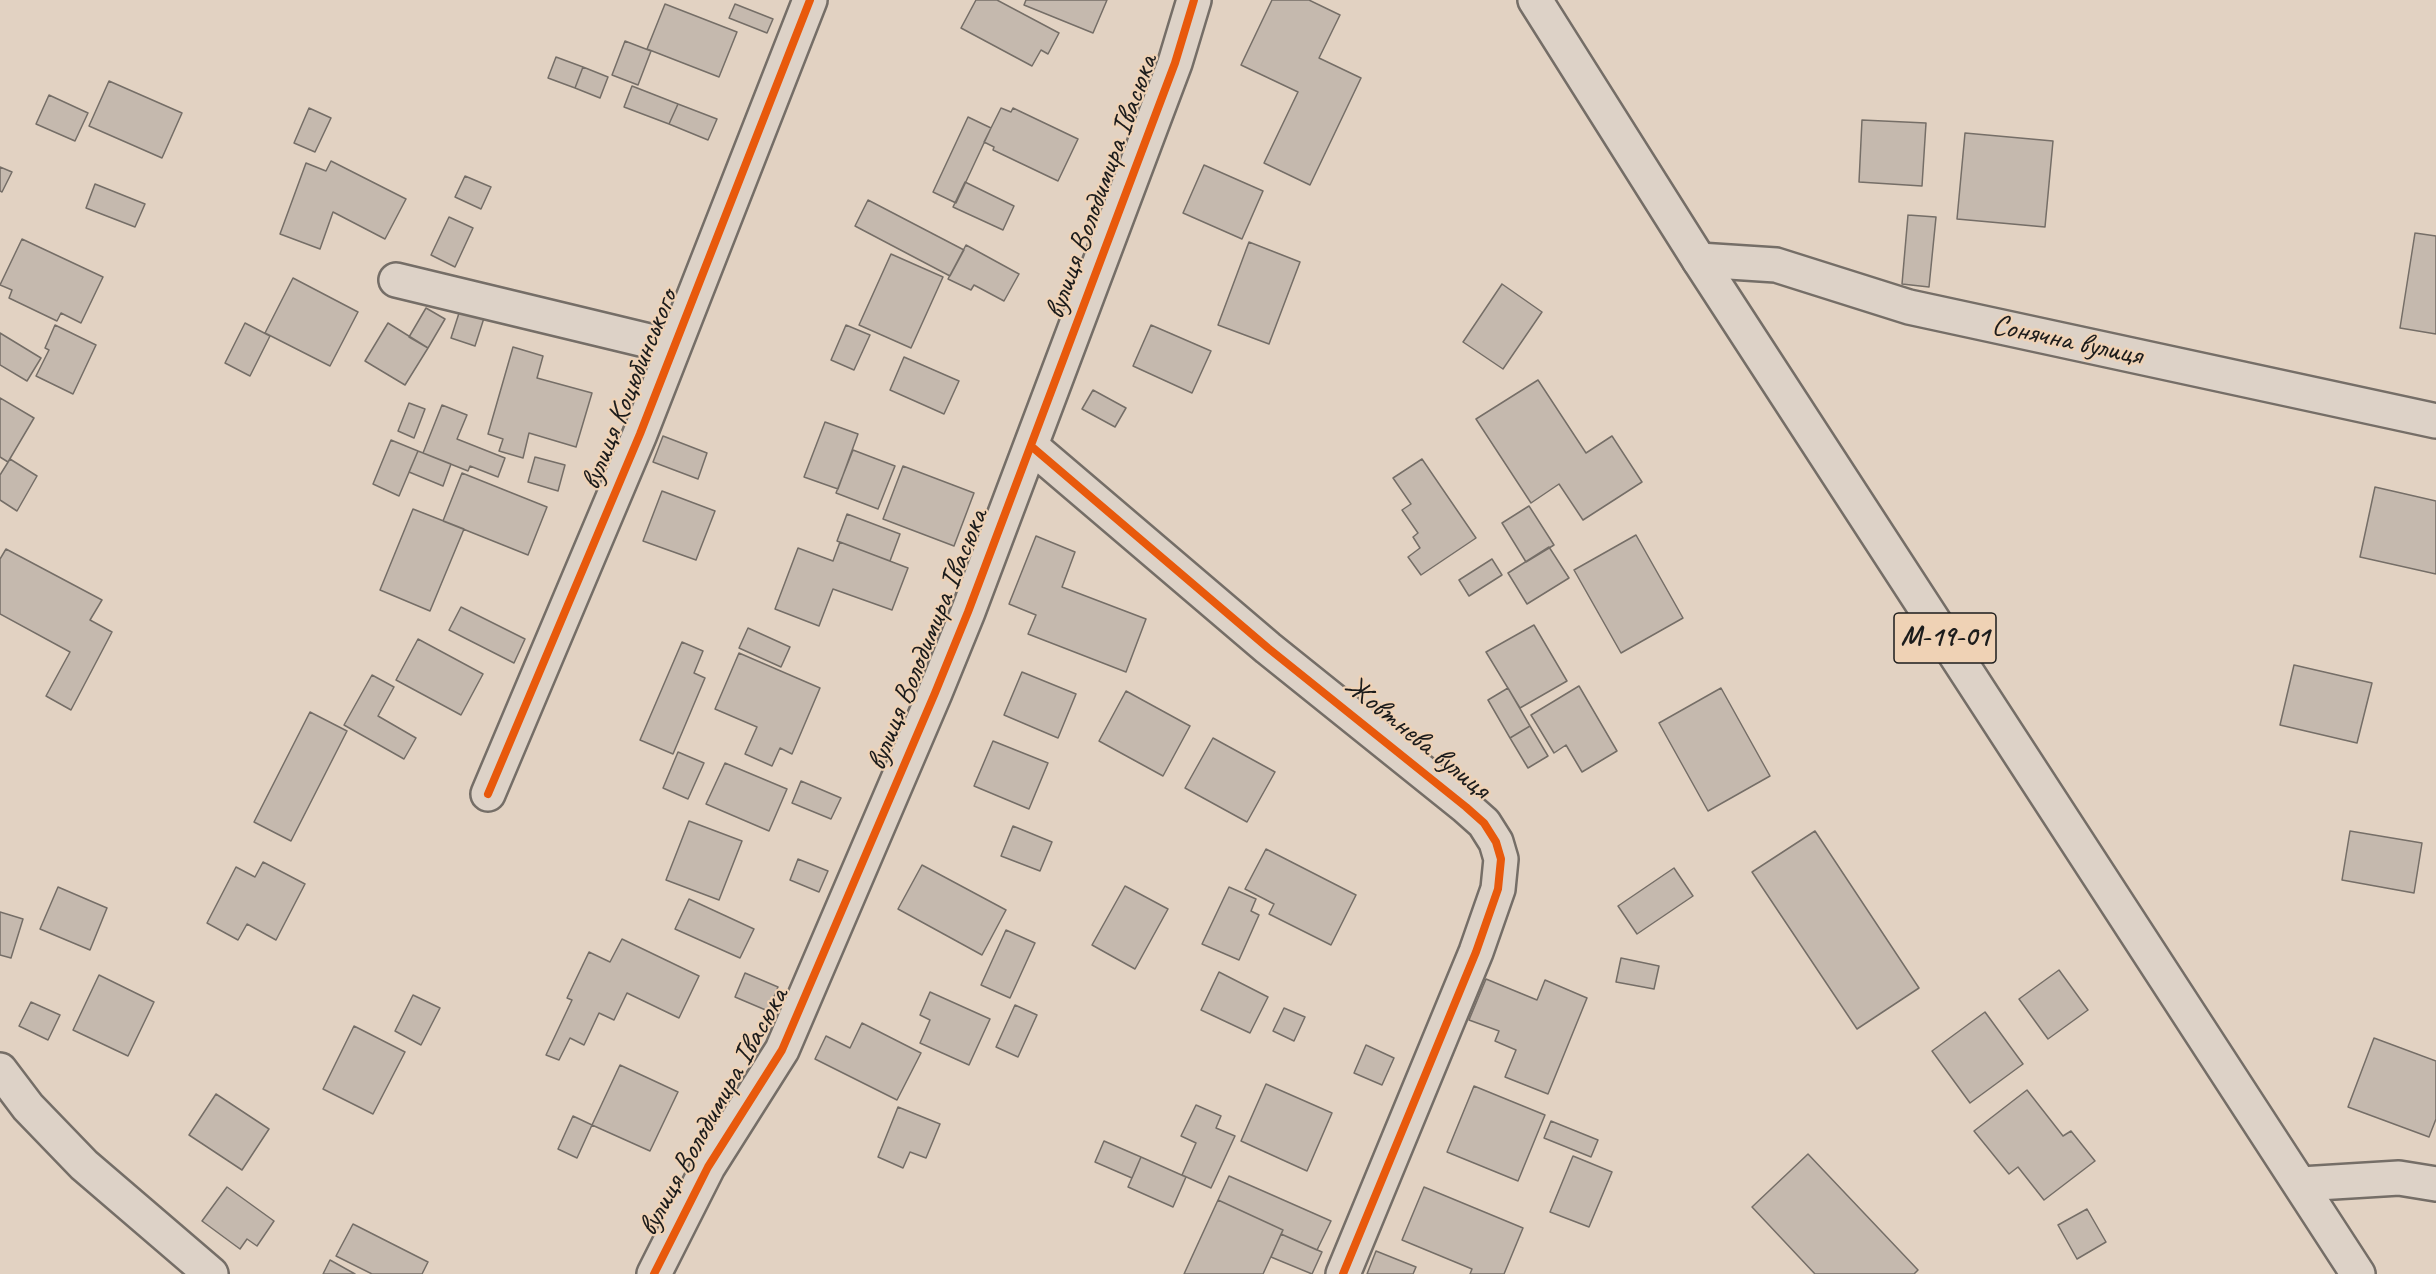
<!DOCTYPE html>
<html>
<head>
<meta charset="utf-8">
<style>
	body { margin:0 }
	canvas { display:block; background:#e2d2c2 }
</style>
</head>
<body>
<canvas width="2436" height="1274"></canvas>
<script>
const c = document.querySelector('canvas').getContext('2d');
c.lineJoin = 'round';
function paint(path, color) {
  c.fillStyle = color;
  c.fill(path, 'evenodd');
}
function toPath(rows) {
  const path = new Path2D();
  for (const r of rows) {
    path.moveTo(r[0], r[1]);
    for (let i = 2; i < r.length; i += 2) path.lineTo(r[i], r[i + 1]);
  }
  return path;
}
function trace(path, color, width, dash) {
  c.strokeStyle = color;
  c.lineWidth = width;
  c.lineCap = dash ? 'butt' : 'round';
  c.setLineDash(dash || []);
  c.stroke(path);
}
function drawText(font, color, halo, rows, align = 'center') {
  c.font = font + ' Caveat,sans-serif';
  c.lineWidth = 4.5;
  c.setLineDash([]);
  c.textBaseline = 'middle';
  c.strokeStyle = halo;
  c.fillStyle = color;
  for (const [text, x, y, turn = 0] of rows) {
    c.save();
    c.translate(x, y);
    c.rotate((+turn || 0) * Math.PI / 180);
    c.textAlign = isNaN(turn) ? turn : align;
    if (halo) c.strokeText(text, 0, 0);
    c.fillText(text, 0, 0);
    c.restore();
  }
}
const building = toPath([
	[976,0,997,0,1059,33,1048,54,1041,50,1032,66,961,28,976,0],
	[1026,0,1107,0,1093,33,1024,5,1026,0],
	[1272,0,1309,0,1340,15,1319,58,1361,78,1310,185,1264,163,1298,92,1241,65,1272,0],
	[665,4,737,32,719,77,647,49,665,4],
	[735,4,773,19,767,33,729,18,735,4],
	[625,41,651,51,638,85,612,75,625,41],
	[556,57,583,67,575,88,548,78,556,57],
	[583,67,608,77,600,98,575,88,583,67],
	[109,81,182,113,162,158,89,126,109,81],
	[632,86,678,104,669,124,624,107,632,86],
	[49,95,88,113,75,141,36,124,49,95],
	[678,104,717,119,708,140,669,124,678,104],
	[309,108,331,118,315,152,294,143,309,108],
	[1001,108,1011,112,1013,108,1078,139,1058,181,993,150,994,147,984,142,1001,108],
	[968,117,991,128,956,203,933,192,968,117],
	[1862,120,1926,123,1922,186,1859,182,1862,120],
	[1965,133,2053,141,2045,227,1957,219,1965,133],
	[331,161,406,199,385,239,333,212,320,249,280,234,306,163,326,171,331,161],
	[1204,165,1263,191,1242,239,1183,213,1204,165],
	[0,167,12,172,2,192,0,191,0,167],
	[465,176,491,187,481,209,455,197,465,176],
	[965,182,1014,206,1003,230,953,207,965,182],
	[95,184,145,204,135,227,86,208,95,184],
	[868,200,964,250,950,276,855,226,868,200],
	[1908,215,1936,217,1929,287,1902,284,1908,215],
	[449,217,473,228,455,267,431,255,449,217],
	[2415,233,2436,236,2436,334,2400,328,2415,233],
	[22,239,103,277,81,323,61,313,57,321,9,298,12,290,0,285,22,239],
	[1249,242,1300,262,1269,344,1218,325,1249,242],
	[966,245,1019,274,1004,301,974,285,971,290,948,279,966,245],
	[891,254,943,277,911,348,859,325,891,254],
	[293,278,358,312,330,366,265,333,293,278],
	[1502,284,1542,312,1503,369,1463,342,1502,284],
	[426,308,445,319,428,348,409,337,426,308],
	[460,310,484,318,475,346,451,338,460,310],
	[245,323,270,336,250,376,225,363,245,323],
	[388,323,428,348,405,385,365,361,388,323],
	[55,325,96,345,73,394,36,376,49,350,45,348,55,325],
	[846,325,870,335,854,370,831,360,846,325],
	[1151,325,1211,351,1192,393,1133,366,1151,325],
	[0,333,41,358,27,381,0,365,0,333],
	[513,347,543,356,537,378,592,393,576,447,529,433,523,458,499,451,503,439,488,434,513,347],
	[904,357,959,381,944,414,890,390,904,357],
	[1538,380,1586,453,1612,436,1642,482,1583,520,1559,484,1531,503,1476,419,1538,380],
	[1093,390,1126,408,1115,427,1082,409,1093,390],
	[0,398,34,418,8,462,0,457,0,398],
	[409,403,425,409,414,438,398,431,409,403],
	[442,405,467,415,457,439,505,458,498,477,470,466,468,471,423,453,442,405],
	[825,422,858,434,838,489,804,477,825,422],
	[663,436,707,453,698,479,653,462,663,436],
	[391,440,418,451,399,496,373,484,391,440],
	[853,450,895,466,878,509,836,493,853,450],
	[418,451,451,464,443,486,409,472,418,451],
	[535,457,565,465,558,491,528,482,535,457],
	[10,459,37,476,17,511,0,500,0,475,10,459],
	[1422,459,1476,538,1421,575,1408,557,1420,548,1413,537,1418,533,1402,510,1411,504,1393,478,1422,459],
	[903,466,974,493,954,546,883,519,903,466],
	[462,473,547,507,528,555,443,521,462,473],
	[2375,487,2436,501,2436,574,2360,557,2375,487],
	[662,491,715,511,696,560,643,541,662,491],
	[1529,506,1554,545,1526,562,1502,523,1529,506],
	[413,509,464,529,430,611,380,590,413,509],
	[847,514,900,534,890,561,837,541,847,514],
	[1636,535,1683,618,1621,653,1574,570,1636,535],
	[1036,536,1075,552,1062,587,1146,619,1126,672,1028,634,1036,615,1009,604,1036,536],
	[840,542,908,568,892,610,833,589,819,626,775,609,798,548,833,561,840,542],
	[1549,547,1569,578,1527,604,1508,573,1549,547],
	[6,549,102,600,90,620,112,632,71,710,46,696,70,652,0,614,0,559,6,549],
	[1492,559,1502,575,1469,596,1459,580,1492,559],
	[461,607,525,639,514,663,449,630,461,607],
	[1534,625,1567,681,1520,708,1486,652,1534,625],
	[748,628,790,647,781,667,739,648,748,628],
	[418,639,483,674,461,715,396,680,418,639],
	[682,642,703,651,694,673,705,678,673,754,640,740,682,642],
	[739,653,820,688,792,754,780,748,772,766,745,754,757,727,715,709,739,653],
	[2294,665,2372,683,2357,743,2280,725,2294,665],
	[1022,672,1076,694,1058,738,1004,715,1022,672],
	[372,675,394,687,378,716,416,738,404,759,344,725,372,675],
	[1579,686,1617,751,1582,772,1566,745,1554,753,1531,715,1579,686],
	[1508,688,1530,726,1510,738,1488,700,1508,688],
	[1721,688,1770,776,1708,811,1659,723,1721,688],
	[1126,691,1190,726,1163,776,1099,741,1126,691],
	[310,712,347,731,291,841,254,822,310,712],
	[1530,726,1548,756,1528,768,1510,738,1530,726],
	[1213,738,1275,772,1247,822,1185,788,1213,738],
	[993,741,1048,763,1029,809,974,786,993,741],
	[678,752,704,763,688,799,663,788,678,752],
	[725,763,787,789,769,831,706,804,725,763],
	[801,781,841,798,831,819,792,803,801,781],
	[689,821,742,841,719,900,666,880,689,821],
	[1013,826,1052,842,1040,871,1001,856,1013,826],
	[1815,831,1919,988,1857,1029,1752,872,1815,831],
	[2350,831,2422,843,2414,893,2342,880,2350,831],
	[1266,849,1356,895,1331,945,1269,914,1274,904,1245,889,1266,849],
	[798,859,828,871,819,892,790,880,798,859],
	[263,862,305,884,276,940,247,924,238,940,207,923,236,867,255,877,263,862],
	[922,865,1006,910,982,955,898,909,922,865],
	[1674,868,1693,896,1637,934,1618,906,1674,868],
	[1125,886,1168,909,1135,969,1092,945,1125,886],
	[58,887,107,908,90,950,40,929,58,887],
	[1229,887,1256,899,1251,911,1259,915,1239,960,1202,944,1229,887],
	[689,899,754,929,740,958,675,929,689,899],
	[0,912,23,919,11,958,0,955,0,912],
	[1006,930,1035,943,1010,998,981,985,1006,930],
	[622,939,699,976,679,1018,627,993,614,1020,599,1013,584,1045,570,1038,559,1060,546,1055,572,1000,567,998,589,952,610,962,622,939],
	[1621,958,1659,966,1654,989,1616,982,1621,958],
	[2059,970,2088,1010,2048,1039,2019,999,2059,970],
	[1219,972,1268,997,1250,1033,1201,1010,1219,972],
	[745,973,778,987,768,1011,735,997,745,973],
	[99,975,154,1002,128,1056,73,1030,99,975],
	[1486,979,1537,1000,1545,980,1587,998,1548,1094,1505,1077,1516,1050,1495,1041,1499,1031,1469,1020,1486,979],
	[930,992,990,1019,969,1065,920,1043,930,1020,920,1015,930,992],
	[413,995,440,1008,421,1045,395,1031,413,995],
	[31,1002,60,1015,48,1040,19,1026,31,1002],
	[1015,1005,1037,1015,1018,1057,996,1047,1015,1005],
	[1284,1008,1305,1017,1294,1041,1273,1031,1284,1008],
	[1985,1012,2023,1064,1970,1103,1932,1051,1985,1012],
	[862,1023,921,1053,897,1100,815,1059,826,1036,850,1048,862,1023],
	[354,1026,405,1052,373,1114,323,1089,354,1026],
	[2374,1038,2436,1061,2436,1119,2429,1137,2348,1107,2374,1038],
	[1366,1045,1394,1058,1382,1085,1354,1073,1366,1045],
	[620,1065,678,1092,650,1151,592,1125,620,1065],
	[1266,1084,1332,1113,1307,1171,1241,1141,1266,1084],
	[1474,1086,1545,1115,1518,1181,1447,1152,1474,1086],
	[2027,1090,2063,1136,2071,1131,2095,1161,2044,1200,2018,1167,2009,1174,1974,1131,2027,1090],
	[216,1094,269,1129,242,1170,189,1135,216,1094],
	[1196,1105,1221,1116,1216,1128,1235,1136,1211,1188,1182,1175,1196,1143,1181,1136,1196,1105],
	[898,1107,940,1124,926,1158,910,1152,903,1168,878,1157,898,1107],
	[573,1116,592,1125,577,1158,558,1149,573,1116],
	[1551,1121,1598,1140,1591,1157,1544,1138,1551,1121],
	[1104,1141,1141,1157,1132,1178,1095,1162,1104,1141],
	[1808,1154,1918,1270,1914,1274,1815,1274,1752,1207,1808,1154],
	[1573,1156,1612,1172,1589,1227,1550,1212,1573,1156],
	[1141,1157,1186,1177,1173,1207,1128,1187,1141,1157],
	[1229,1176,1331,1221,1317,1250,1281,1234,1283,1230,1218,1200,1229,1176],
	[227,1187,274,1221,257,1246,247,1239,240,1249,202,1221,227,1187],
	[1424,1187,1523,1228,1504,1274,1470,1274,1472,1269,1402,1240,1424,1187],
	[1218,1200,1283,1230,1263,1274,1184,1274,1218,1200],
	[2087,1209,2106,1242,2077,1259,2058,1225,2087,1209],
	[353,1224,428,1262,422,1274,372,1274,336,1256,353,1224],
	[1281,1234,1322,1252,1312,1274,1271,1257,1281,1234],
	[1376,1251,1416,1267,1413,1274,1367,1274,1376,1251],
	[330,1260,355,1274,323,1274,330,1260]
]);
const minor = toPath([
	[1699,260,1776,265,1909,307,2436,421],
	[396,280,674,347],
	[1031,446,1268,648,1466,807,1484,823,1496,842,1501,859,1498,889,1476,952,1343,1274],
	[488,794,640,434,810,0],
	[0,1070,28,1107,84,1165,211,1274],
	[2301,1184,2399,1178,2436,1184],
	[654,1274,708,1167,782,1050,935,693,968,612,1175,63,1194,0]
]);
const major = toPath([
	[1535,0,1699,260,2358,1274]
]);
const cycleway = toPath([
	[1031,446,1268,648,1466,807,1484,823,1496,842,1501,859,1498,889,1476,952,1343,1274],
	[488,794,640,434,810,0],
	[654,1274,708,1167,782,1050,935,693,968,612,1175,63,1194,0]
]);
const shields = [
	[1945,638,102]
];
const shieldNames = [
	["М-19-01",1945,638]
];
const streetNames = [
	["вулиця Володимира Івасюка",1102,187,-70],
	["Сонячна вулиця",2067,341,12],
	["вулиця Коцюбинського",630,390,-68],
	["вулиця Володимира Івасюка",928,640,-68],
	["Жовтнева вулиця",1417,738,39],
	["вулиця Володимира Івасюка",714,1112,-61]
];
paint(building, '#c5b9ae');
trace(building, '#756e67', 1.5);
trace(minor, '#756e67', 38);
trace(major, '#756e67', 38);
trace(minor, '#ddd2c7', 33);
trace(major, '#ddd2c7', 33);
trace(cycleway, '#e8590c', 8);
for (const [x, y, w] of shields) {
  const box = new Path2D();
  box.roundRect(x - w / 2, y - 25, w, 50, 4.5);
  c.fillStyle = '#efd2b5';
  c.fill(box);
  trace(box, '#1c1c1c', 1.5);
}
drawText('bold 28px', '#1c1c1c', null, shieldNames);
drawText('30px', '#1c1c1c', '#efd2b5', streetNames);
</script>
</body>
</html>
